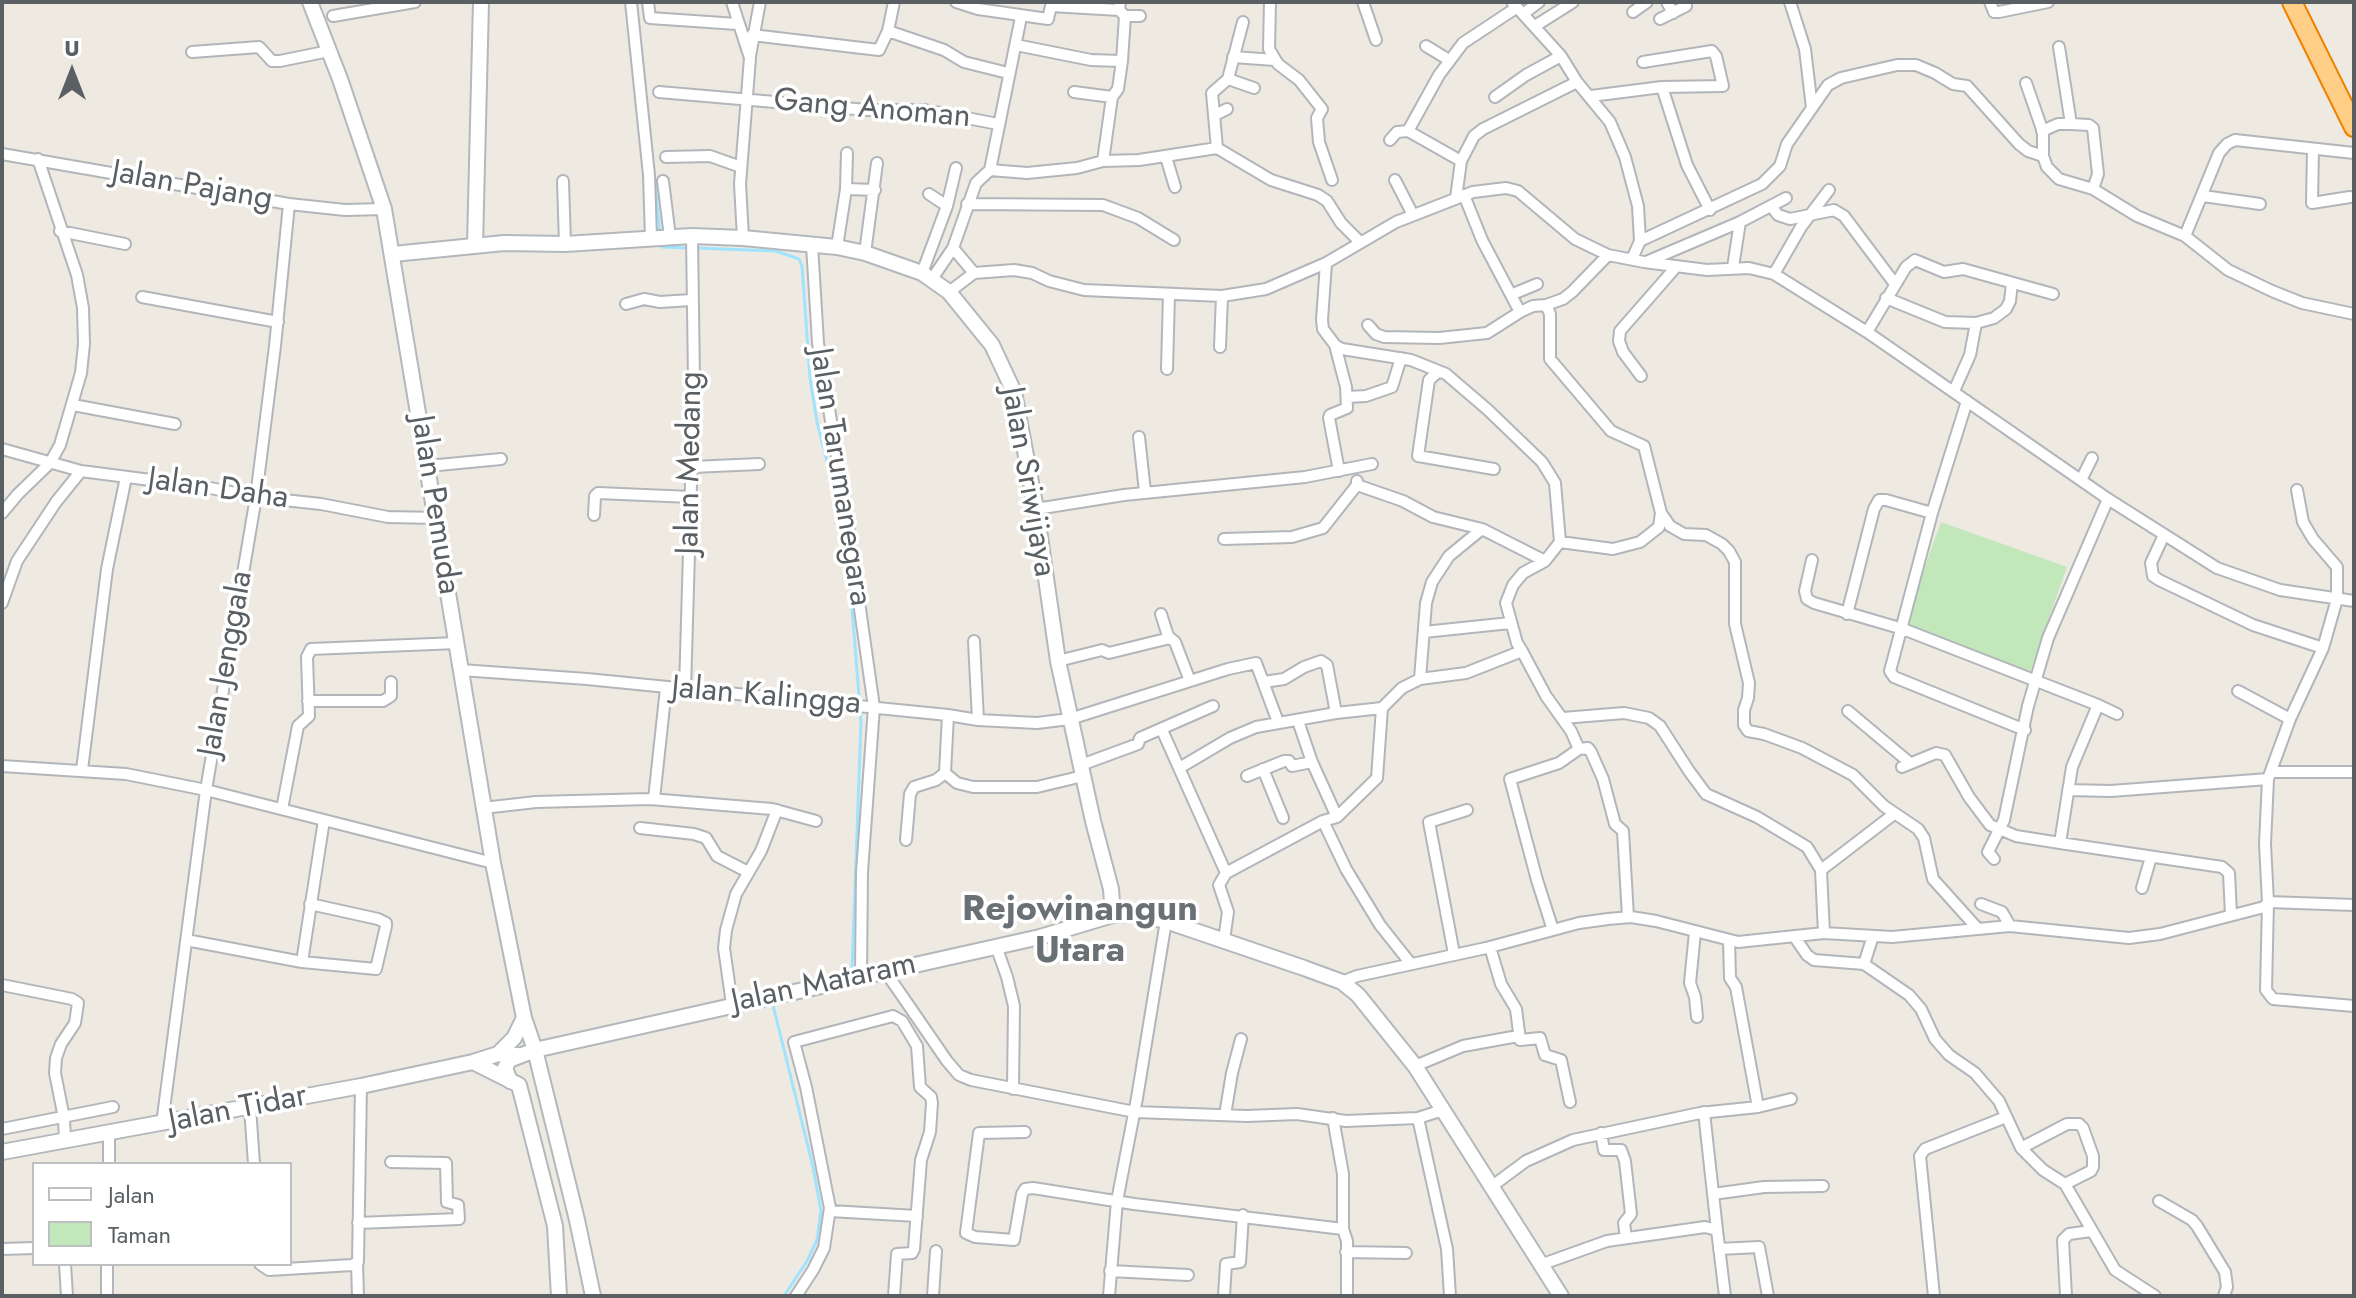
<!DOCTYPE html>
<html>
<head>
<meta charset="utf-8">
<style>
	body { margin:0 }
	#map { position:relative; width:2356px; height:1298px; overflow:hidden; background:#eee9e1; font-family:Jost,sans-serif }
	canvas { display:block }
	.frame { position:absolute; inset:0; border:4px solid #595f63; pointer-events:none }
	.legend { position:absolute; left:32px; top:1162px; width:260px; height:104px; box-sizing:border-box; background:#fff; border:2px solid #bdbfc1; margin:0; padding:10px 14px; list-style:none; font-size:24px; color:#595f63 }
	.legend li { display:flex; align-items:center; gap:16px; height:40px }
	.legend b { width:40px; border:2px solid #bdbfc1 }
	.north { position:absolute; left:32px; top:32px; width:80px; height:80px; -webkit-text-stroke:6px #fff; paint-order:stroke; rotate:0deg; font-size:22px; font-weight:700; line-height:32px; text-align:center; color:#595f63 }
	.north::after { content:''; display:block; margin:auto; width:28px; height:36px; background:#595f63; clip-path:polygon(50% 0,100% 100%,50% 72%,0 100%) }
</style>
</head>
<body>
<div id="map">
<canvas width="2356" height="1298"></canvas>
<div class="frame"></div>
<ul class="legend">
<li><b style="height:10px;background:#fff"></b>Jalan</li>
<li><b style="height:22px;background:#c1e7bb"></b>Taman</li>
</ul>
<div class="north">U</div>
</div>
<script>
const c = document.querySelector('canvas').getContext('2d');
c.lineJoin = 'round';
function paint(path, color) {
  c.fillStyle = color;
  c.fill(path, 'evenodd');
}
function toPath(rows) {
  const path = new Path2D();
  for (const r of rows) {
    path.moveTo(r[0], r[1]);
    for (let i = 2; i < r.length; i += 2) path.lineTo(r[i], r[i + 1]);
  }
  return path;
}
function trace(path, color, width, dash) {
  c.strokeStyle = color;
  c.lineWidth = width;
  c.lineCap = dash ? 'butt' : 'round';
  c.setLineDash(dash || []);
  c.stroke(path);
}
function drawText(font, color, halo, rows, align = 'center') {
  c.font = font + ' Jost,sans-serif';
  c.lineWidth = 7;
  c.setLineDash([]);
  c.textBaseline = 'middle';
  c.strokeStyle = halo;
  c.fillStyle = color;
  for (const [text, x, y, turn = 0] of rows) {
    c.save();
    c.translate(x, y);
    c.rotate((+turn || 0) * Math.PI / 180);
    c.textAlign = isNaN(turn) ? turn : align;
    if (halo) c.strokeText(text, 0, 0);
    c.fillText(text, 0, 0);
    c.restore();
  }
}
const green = toPath([
	[1941,522,2067,567,2030,672,1903,628]
]);
const stream = toPath([
	[636,2,660,233],
	[662,244,662,247,688,248],
	[695,248,776,251,799,259,802,266,810,378,817,422,834,489,851,595,861,722,852,970,815,980],
	[772,1001,813,1167,821,1211,817,1240,807,1261,784,1296]
]);
const street = toPath([
	[631,2,649,175,651,238],
	[648,2,650,18,737,24],
	[732,2,750,58,740,184,743,238],
	[956,2,978,9,1048,19,1051,6,1119,10],
	[1270,2,1269,49,1278,64,1299,80,1322,109,1317,118,1319,142,1332,180],
	[1363,2,1376,40],
	[1512,2,1561,56,1577,82,1610,122,1625,157,1638,206,1640,241,1632,259],
	[1667,2,1673,13],
	[1990,2,1994,12,1999,12,2048,2],
	[1633,12,1647,2],
	[1523,14,1539,2],
	[333,16,415,2],
	[1125,16,1140,16],
	[1660,19,1686,6],
	[1535,26,1573,2],
	[888,31,944,50,964,62,1008,73],
	[752,35,879,50,888,31,894,2],
	[1016,45,1091,60,1122,61],
	[1426,46,1449,60],
	[2059,47,2071,124,2089,125,2093,128,2098,174,2093,189],
	[192,52,259,47,272,61,280,61,329,51],
	[750,56,760,2],
	[1233,57,1275,60],
	[1228,79,1243,22],
	[2026,83,2043,132,2043,156,2047,167,2059,179,2093,189,2137,216,2185,236],
	[1662,87,1687,165,1710,210],
	[659,92,867,110,925,110,998,124],
	[1074,92,1112,97],
	[1591,96,1662,87,1723,86,1716,56,1712,51,1643,62],
	[1495,97,1526,75,1561,56],
	[1812,108,1828,85,1841,78,1897,65,1916,65,1935,73,1953,84,1967,86,2019,144,2028,151,2043,156],
	[1215,115,1227,109],
	[1408,131,1439,75,1463,43,1516,8],
	[2042,131,2058,124,2071,124],
	[1390,140,1397,132,1408,131,1461,161,1456,198],
	[1217,148,1212,93,1228,79,1254,88],
	[2313,149,2312,203,2350,197],
	[2354,153,2235,140,2227,144,2219,153,2185,236,2228,270,2272,291,2302,303,2354,314],
	[2,154,289,204,345,210,384,209],
	[666,157,710,156,741,167],
	[1166,157,1175,187],
	[1103,161,1112,97,1118,89,1122,61,1125,16,1119,10,1120,2],
	[1461,161,1474,136,1483,129,1577,82],
	[990,170,1027,173,1077,168,1103,161,1139,160,1217,148,1271,180,1318,195,1327,201,1341,223,1360,242],
	[1395,180,1413,215],
	[563,181,565,244],
	[663,181,670,237],
	[846,189,875,190],
	[929,194,947,206],
	[1464,195,1482,240,1520,312],
	[2203,196,2260,204],
	[967,204,1103,205,1138,218,1174,240],
	[1771,206,1778,215,1790,219,1834,210,1844,216,1895,284],
	[60,231,125,244],
	[1640,241,1762,184,1780,166,1787,144,1812,108,1805,49,1790,2],
	[812,245,818,343,846,511,874,707,862,872,861,976],
	[837,247,846,189,847,153],
	[865,253,877,163],
	[1646,262,1740,222,1786,198],
	[1326,263,1322,320,1323,329,1335,345,1346,387,1347,408,1330,415,1329,418,1339,471],
	[1733,267,1740,222],
	[922,273,947,206,956,168],
	[974,273,953,248,976,183,990,170,1021,17],
	[1774,274,1801,227,1829,190],
	[932,279,953,248],
	[949,292,974,273,1014,270,1032,273,1049,281,1084,290,1222,296,1266,289,1326,263,1396,222,1473,192,1506,188,1518,191,1575,239,1608,255,1644,262,1707,270,1749,268,1774,274,1867,332,2108,499,2217,568,2280,590,2354,601],
	[1513,294,1537,284],
	[142,297,278,322],
	[1886,298,1945,322,1976,323,1994,318,2006,309,2010,301,2012,283],
	[626,304,644,299,660,302,691,300],
	[1546,305,1563,299,1572,292,1608,255],
	[1368,325,1376,334,1384,337,1439,338,1487,333,1520,312,1533,306,1546,305,1550,314,1550,359,1611,431,1644,446,1661,513,1670,526,1684,534,1706,535,1722,544,1729,551,1735,562,1735,624,1749,683,1748,698,1744,710,1744,725,1748,731,1764,734,1802,748,1853,775,1884,806,1918,829,1924,838,1933,879,1978,929],
	[1867,332,1906,267,1915,260,1944,272,1963,269,2053,294],
	[1335,345,1342,349,1411,360,1446,374,1488,410,1542,462,1555,483,1560,542,1545,561,1523,573,1513,585,1506,603,1517,643,1522,651],
	[1220,347,1222,296],
	[1167,369,1169,294],
	[1439,371,1429,380,1418,456,1494,469],
	[1641,376,1623,352,1619,341,1620,331,1676,267],
	[1954,391,1970,355,1976,323],
	[1347,397,1366,396,1392,387,1401,358],
	[1967,401,1932,513,1890,671,1894,677,2025,730],
	[73,405,175,424],
	[1139,437,1145,492],
	[2,449,81,471,205,487,256,497,321,504,388,517,437,518],
	[428,466,501,459],
	[692,467,759,464],
	[2081,480,2092,458],
	[1357,481,1357,485,1403,501,1433,517,1482,529],
	[1036,509,1124,495,1305,477,1372,464],
	[2,513,18,494,50,463,60,445,81,373,84,344,83,308,77,275,38,159],
	[594,515,595,496,598,493,691,497],
	[2164,535,2151,563,2153,576,2159,580,2253,625,2323,648],
	[1224,539,1292,537,1323,528,1357,485],
	[1560,542,1613,549,1640,542,1659,527,1661,513],
	[1812,560,1805,591,1807,599,1814,603,1903,629,2098,705,2072,767,2060,843,2222,867,2229,873,2231,915],
	[2,603,17,561,56,502,81,471],
	[1161,614,1168,636,1175,642,1190,681],
	[1847,614,1874,509,1879,500,1886,500,1932,513],
	[1424,632,1510,623],
	[974,641,978,720],
	[1058,661,1102,650,1109,653,1170,638],
	[461,670,587,679,948,715,978,720,1037,723,1070,719,1228,669,1256,663,1278,722],
	[1420,679,1426,603,1432,582,1449,556,1482,529,1545,561],
	[1264,682,1284,679,1304,667,1321,661,1327,665,1336,713],
	[685,690,694,380,692,236],
	[2238,691,2290,719],
	[308,701,383,701,391,696,391,682],
	[2098,705,2117,714],
	[1848,711,1910,763],
	[1563,718,1624,713,1649,718,1660,726,1689,771,1706,794,1757,817,1807,847,1821,870,1824,933],
	[1298,721,1312,762,1337,817],
	[1162,730,1226,873,1323,821,1337,817,1377,778,1382,708,1402,688,1420,679,1466,673,1522,651,1546,696,1571,731,1579,749,1559,763,1510,779,1537,880,1553,930],
	[1579,749,1588,748,1591,752,1603,779,1615,824,1623,831,1628,917],
	[1081,765,1138,744,1140,738,1213,706],
	[2,766,126,774,206,790,493,863],
	[1181,767,1230,738,1256,727,1336,713,1382,708],
	[1902,767,1936,753,1945,755,1969,797,1990,825,2016,836,2060,843],
	[1263,769,1283,818],
	[82,770,107,569,126,477],
	[2271,772,2354,772],
	[945,773,957,783,973,787,1037,787,1083,776],
	[1247,776,1284,761,1289,761,1292,766,1312,762],
	[2068,790,2111,791,2268,779],
	[654,799,666,688],
	[483,808,536,802,650,799,772,809,816,821],
	[282,809,298,726,309,716,307,657,311,649,457,643],
	[1323,821,1346,869,1380,925,1411,964],
	[640,828,694,834,706,838,717,856,748,872],
	[906,840,910,794,914,787,936,780,945,773,948,715],
	[1994,859,1988,852,2004,820,2028,706,2048,638,2108,499],
	[1821,870,1894,814],
	[2142,888,2151,857],
	[1981,904,2002,912,2010,926],
	[2354,905,2268,902,2266,990,2273,999,2354,1006],
	[1695,932,1690,983,1695,997,1697,1017],
	[1794,936,1807,955,1814,960,1864,964],
	[1873,936,1864,964,1909,995,1921,1009,1935,1039,1949,1055,1975,1073,1999,1101,2021,1148,2043,1170,2065,1184,2115,1270,2155,1296],
	[186,940,302,962,324,820],
	[1224,940,1228,912,1219,885,1226,873],
	[996,946,1007,977,1014,1006,1013,1089],
	[1490,947,1501,984,1516,1009,1520,1040,1540,1038,1545,1055,1561,1060,1570,1102],
	[1454,954,1429,822,1467,810],
	[302,962,376,969,386,926,386,923,378,919,310,904],
	[885,971,947,1061,959,1075,971,1080,1135,1112,1247,1116,1297,1114,1346,1121,1418,1118,1443,1110],
	[1342,982,1357,976,1486,948,1579,923,1608,919,1631,917,1656,921,1738,942,1824,933,1892,937,2010,926,2129,938,2160,934,2264,907,2268,902,2265,844,2268,779,2290,719,2323,648,2337,599,2337,567,2313,539,2303,522,2297,490],
	[2,985,72,999,78,1003,75,1023,61,1044,56,1058,55,1073,64,1118,65,1141],
	[732,1004,724,948,726,930,736,894,761,851,777,810],
	[1415,1066,1463,1046,1518,1036],
	[250,1107,254,1164],
	[1758,1107,1791,1099],
	[1704,1112,1717,1230],
	[1225,1115,1232,1073,1241,1039],
	[1333,1118,1343,1174,1343,1229,1347,1241,1347,1296],
	[1418,1118,1447,1249,1450,1296],
	[162,1124,206,790,256,497,275,346,289,204],
	[2,1129,113,1107],
	[1025,1132,979,1133,966,1233,975,1237,1014,1240,1022,1194,1025,1189,1033,1188,1134,1204,1343,1229],
	[1601,1133,1604,1150,1621,1150,1625,1161,1631,1214,1624,1223,1626,1238],
	[109,1134,109,1164],
	[2021,1148,2067,1124,2079,1124,2083,1128,2093,1156,2093,1167,2091,1171,2065,1184],
	[1491,1187,1526,1161,1573,1140,1700,1113,1758,1107,1736,987,1730,978,1729,940],
	[1713,1194,1764,1187,1823,1186],
	[2159,1201,2192,1220,2197,1226,2225,1272,2227,1287,2224,1296],
	[830,1211,917,1216],
	[358,1223,459,1219,458,1205,447,1202,446,1163,391,1162],
	[2,1249,34,1248],
	[1719,1249,1759,1247,1768,1296],
	[1346,1252,1406,1253],
	[357,1263,358,1296],
	[65,1264,67,1296],
	[260,1264,269,1270,352,1265,358,1262,361,1086],
	[1540,1265,1607,1241,1705,1227,1717,1230,1725,1296],
	[1110,1271,1188,1275],
	[107,1296,107,1264],
	[796,1296,813,1270,824,1248,830,1208,806,1087,794,1042,893,1016,902,1021,917,1046,920,1087,931,1097,932,1103,930,1132,921,1160,914,1249,912,1253,897,1254,894,1296],
	[933,1296,936,1251],
	[1109,1296,1117,1201,1137,1098,1166,921],
	[1224,1296,1226,1264,1240,1262,1243,1215],
	[1934,1296,1920,1156,1925,1149,2006,1117],
	[2066,1296,2063,1240,2069,1234,2091,1231]
]);
const secondary = toPath([
	[310,2,340,79,384,209,493,863,524,1018,535,1050,577,1220,593,1296],
	[475,245,481,2],
	[393,254,504,243,565,244,692,236,743,238,837,247,865,253,922,273,949,292,992,345,1014,392,1036,509,1058,661,1093,821,1111,889,1113,915],
	[498,1054,514,1038,524,1018],
	[473,1062,519,1085,555,1226,559,1296],
	[510,1081,505,1068,509,1060,535,1050,1040,937,1113,915,1133,914,1166,921,1304,968,1342,982,1358,995,1415,1066,1561,1296],
	[2,1152,361,1086,473,1062,498,1054,518,1055]
]);
const highway = toPath([
	[2292,2,2354,127]
]);
const streetNames = [
	["Gang Anoman",872,110,5],
	["Jalan Pajang",192,187,10],
	["Jalan Medang",691,463,-89],
	["Jalan Tarumanegara",839,477,81],
	["Jalan Sriwijaya",1027,482,80],
	["Jalan Daha",218,490,8],
	["Jalan Pemuda",434,505,81],
	["Jalan Jenggala",227,664,-80],
	["Jalan Kalingga",766,697,5],
	["Jalan Mataram",824,984,-12],
	["Jalan Tidar",238,1110,-11]
];
const quarterNames = [
	["Rejowinangun",1080,911],
	["Utara",1080,952]
];
paint(green, '#c1e7bb');
trace(stream, '#a0e3ff', 3);
trace(street, '#b2b6ba', 14);
trace(secondary, '#b3b8bd', 18);
trace(highway, '#ef8100', 22);
trace(street, '#fff', 10);
trace(secondary, '#fff', 14);
trace(highway, '#ffcf87', 18);
drawText('32px', '#595f63', '#fff', streetNames);
drawText('bold 36px', '#6a7175', '#fff', quarterNames);
</script>
</body>
</html>
